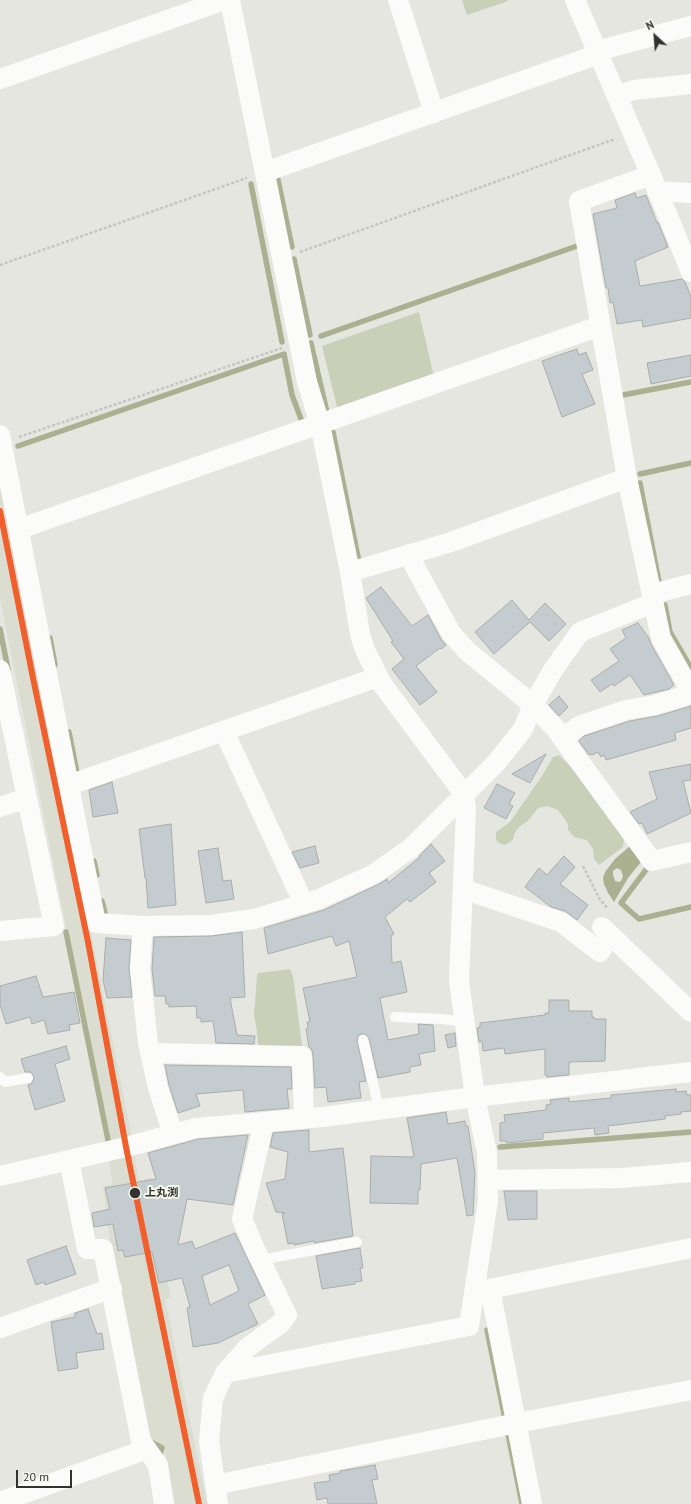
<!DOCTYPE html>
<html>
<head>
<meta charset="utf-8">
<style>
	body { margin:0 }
	#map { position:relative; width:691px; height:1504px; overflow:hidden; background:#e5e6e0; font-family:"PT Sans",sans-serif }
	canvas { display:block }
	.north { position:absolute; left:635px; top:16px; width:40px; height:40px; -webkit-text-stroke:3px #f4f7eb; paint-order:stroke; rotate:334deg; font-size:11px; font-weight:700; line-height:16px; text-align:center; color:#32332f }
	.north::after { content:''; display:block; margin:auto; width:14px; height:18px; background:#32332f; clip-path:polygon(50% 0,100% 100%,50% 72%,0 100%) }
	.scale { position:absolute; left:16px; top:1470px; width:56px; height:18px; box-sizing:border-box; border:2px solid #32332f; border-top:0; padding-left:5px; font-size:12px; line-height:14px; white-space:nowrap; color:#32332f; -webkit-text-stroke:3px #f4f7eb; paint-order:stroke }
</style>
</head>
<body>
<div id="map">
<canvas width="691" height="1504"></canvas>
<div class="north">N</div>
<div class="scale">20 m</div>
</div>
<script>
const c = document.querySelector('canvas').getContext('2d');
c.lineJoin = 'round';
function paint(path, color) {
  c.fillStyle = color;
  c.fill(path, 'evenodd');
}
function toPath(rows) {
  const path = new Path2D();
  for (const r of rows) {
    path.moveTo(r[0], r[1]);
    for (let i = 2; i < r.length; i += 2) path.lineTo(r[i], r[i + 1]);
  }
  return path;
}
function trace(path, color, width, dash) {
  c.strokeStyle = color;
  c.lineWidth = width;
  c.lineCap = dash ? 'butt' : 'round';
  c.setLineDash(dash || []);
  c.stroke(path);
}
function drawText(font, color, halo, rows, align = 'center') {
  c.font = font + ' "PT Sans","Noto Sans JP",sans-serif';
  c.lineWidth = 4;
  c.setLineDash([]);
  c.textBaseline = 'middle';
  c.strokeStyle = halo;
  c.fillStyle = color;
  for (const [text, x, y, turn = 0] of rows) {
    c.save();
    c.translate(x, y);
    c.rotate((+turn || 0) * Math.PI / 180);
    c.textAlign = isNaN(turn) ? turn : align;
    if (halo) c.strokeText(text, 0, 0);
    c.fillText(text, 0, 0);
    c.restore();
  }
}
const built = toPath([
	[0,475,132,1139,110,1146,0,598],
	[133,1152,139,1180,152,1178,166,1246,161,1248,171,1298,165,1299,207,1504,175,1504,164,1447,150,1439,110,1242,103,1186,113,1184,108,1157]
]);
const green = toPath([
	[462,0,507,0,508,1,467,15],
	[419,312,434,377,338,411,322,346],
	[559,755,572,768,617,826,624,840,623,847,599,865,594,859,593,849,587,840,574,837,568,830,568,824,558,810,547,806,538,808,528,821,520,826,514,834,513,840,505,845,499,843,496,840,496,832,510,822,542,776,553,757],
	[290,969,293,976,303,1053,259,1053,257,1031,254,1015,257,976,258,973]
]);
const water = toPath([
	[630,846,641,862,628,878,614,902,608,893,604,884,603,878,605,872,615,859],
	[617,868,621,870,623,876,621,881,619,882,615,881,613,874,613,871]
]);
const stream = toPath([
	[281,173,277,175,292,247],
	[251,184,282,342],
	[294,259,310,335],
	[321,336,577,246],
	[311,343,327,412],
	[623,395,691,382],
	[333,432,359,562],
	[18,446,284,354,292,395,301,419],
	[640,474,691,463],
	[636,484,640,483,660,587],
	[665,605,670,632,691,668],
	[0,629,8,669],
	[50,638,55,665],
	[69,732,77,773],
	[94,861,97,875],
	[646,864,648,867,621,903,639,919,691,907],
	[102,901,105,913],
	[66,932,108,1140],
	[500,1147,691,1132],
	[487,1330,505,1419],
	[508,1434,522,1504],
	[151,1442,162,1448,160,1455,160,1459]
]);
const building = toPath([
	[635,193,637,198,646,195,657,223,658,222,668,247,635,261,640,286,682,279,685,282,691,297,691,318,643,327,642,320,617,324,613,302,610,303,608,288,606,288,593,214,617,208,615,200,635,193],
	[577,349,579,355,586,352,593,370,582,374,595,404,562,417,542,361,577,349],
	[691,355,691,376,651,384,647,363,691,355],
	[381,587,412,626,428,615,441,639,446,645,441,649,440,648,416,666,437,692,420,705,392,669,404,659,391,642,393,641,366,598,381,587],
	[512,600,529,620,545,603,566,624,549,641,530,622,494,654,475,632,512,600],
	[638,623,649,638,651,644,674,685,669,689,644,695,630,675,614,686,612,684,600,692,591,680,619,661,610,649,626,638,622,630,638,623],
	[559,696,568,707,559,716,549,705,559,696],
	[691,706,691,728,675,733,676,740,606,760,604,755,601,757,598,752,592,755,591,754,589,755,579,741,584,736,630,721,658,716,691,706],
	[546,754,530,783,512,774,546,754],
	[691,764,691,780,683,781,691,813,647,834,642,823,639,824,630,812,657,799,649,772,691,764],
	[112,782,118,813,93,817,89,790,112,782],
	[497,784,515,793,509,804,513,806,506,819,484,808,497,784],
	[171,824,176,905,148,908,146,878,145,878,139,829,171,824],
	[431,844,445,861,429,873,436,882,410,902,407,899,385,917,394,934,391,936,392,963,401,961,407,992,380,998,388,1040,419,1034,418,1024,433,1025,435,1051,419,1054,421,1065,410,1067,410,1072,378,1078,369,1038,365,1034,361,1034,358,1036,357,1041,366,1081,359,1082,361,1098,328,1102,326,1087,315,1088,313,1056,312,1050,309,1047,306,1029,308,1028,307,1022,310,1022,303,988,357,977,349,941,336,946,332,936,268,954,264,928,324,910,379,884,387,879,388,883,420,857,419,856,431,844],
	[315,846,319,863,300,868,292,852,315,846],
	[218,848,223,881,231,880,234,899,206,903,198,851,218,848],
	[564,856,575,867,560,884,588,905,577,920,565,911,551,907,525,887,539,868,547,875,564,856],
	[242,932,245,997,230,998,237,1035,255,1036,254,1044,216,1043,213,1021,201,1022,201,1018,197,1018,196,1006,169,1007,169,1004,166,1004,165,996,155,996,152,969,154,937,211,936,242,932],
	[106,938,131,940,129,968,132,997,107,998,103,980,106,938],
	[36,976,43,997,74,992,80,1023,69,1025,70,1030,48,1034,44,1020,32,1024,30,1017,6,1024,0,1005,0,986,36,976],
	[549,1000,569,1000,569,1011,592,1011,592,1017,594,1017,594,1019,606,1019,605,1061,569,1062,569,1075,547,1077,547,1075,545,1075,545,1049,505,1054,504,1048,483,1051,482,1041,479,1042,477,1028,480,1027,480,1023,545,1015,545,1013,549,1013,549,1000],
	[455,1033,456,1046,448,1048,445,1035,455,1033],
	[66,1046,70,1059,55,1064,65,1101,35,1110,28,1085,32,1083,34,1077,31,1072,25,1072,21,1059,66,1046],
	[165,1065,291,1067,292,1089,287,1089,289,1108,245,1112,243,1090,196,1094,200,1106,178,1113,169,1085,165,1065],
	[676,1089,676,1092,686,1091,687,1095,691,1095,691,1111,681,1112,681,1114,665,1116,665,1119,608,1126,609,1133,595,1135,594,1128,543,1133,543,1139,507,1143,506,1141,500,1141,500,1123,505,1122,504,1115,546,1110,546,1105,551,1104,550,1100,569,1098,569,1102,611,1098,611,1095,676,1089],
	[446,1112,448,1124,465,1121,466,1126,468,1126,475,1173,473,1215,467,1216,457,1158,421,1164,420,1190,418,1190,418,1204,370,1203,371,1156,414,1157,407,1118,446,1112],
	[309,1130,309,1152,343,1148,353,1236,314,1243,314,1241,294,1245,294,1243,288,1244,282,1214,285,1213,276,1212,266,1183,285,1179,288,1152,270,1147,273,1133,309,1130],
	[248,1135,233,1205,187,1199,178,1245,192,1241,195,1249,235,1233,265,1295,248,1304,258,1324,218,1343,193,1347,187,1308,190,1307,182,1278,159,1283,152,1252,125,1257,123,1250,118,1251,113,1224,94,1227,92,1213,110,1209,105,1188,156,1179,148,1153,198,1139,248,1135],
	[229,1265,239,1291,210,1305,202,1276,229,1265],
	[504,1191,537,1191,537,1219,508,1220,504,1191],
	[66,1246,76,1274,45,1285,44,1282,36,1285,27,1260,66,1246],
	[360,1248,363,1268,360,1268,362,1281,355,1282,355,1284,322,1289,316,1256,360,1248],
	[88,1309,97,1334,102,1333,104,1349,76,1353,78,1368,58,1371,51,1322,75,1317,75,1313,88,1309],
	[375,1465,378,1479,372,1480,377,1504,328,1504,327,1498,317,1500,314,1483,330,1481,329,1475,340,1473,340,1471,375,1465]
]);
const path = toPath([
	[300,252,615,139],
	[0,265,247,178],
	[19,437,282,348],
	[583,866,599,898,608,909]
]);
const lane = toPath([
	[395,1017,442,1019,465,1022],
	[363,1040,379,1109],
	[0,1077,5,1082,28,1078],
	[260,1260,357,1242]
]);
const street = toPath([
	[398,0,434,113],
	[575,0,651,175,691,272],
	[597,51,691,26],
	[0,79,224,0],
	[617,96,634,90,691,84],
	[265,172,599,54],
	[651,175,579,201,627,478,661,638,691,691],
	[657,191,691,193],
	[0,435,96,923,143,926,211,925,254,919,319,899,374,874,411,848,497,762,523,729,533,705,553,670,580,632,653,603],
	[19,529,600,326],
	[409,554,415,567,451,633,467,651,533,705,555,728,652,861,691,852],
	[350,572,451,542,627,478],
	[652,594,691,584],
	[0,670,54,926,0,931],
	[224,731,304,904],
	[563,738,579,726,626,710,655,705,691,694],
	[69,785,378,677],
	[0,807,27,798],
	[463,889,561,922,600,952,610,935],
	[143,926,140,969,148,1043,158,1088,173,1134],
	[602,927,691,1012],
	[150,1053,302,1056,304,1118],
	[69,1160,87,1249,103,1249,141,1441,158,1465,164,1504],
	[0,1176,126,1147,196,1128,323,1117,475,1097,691,1072],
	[488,1180,622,1178,691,1172],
	[490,1289,532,1504],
	[475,1292,691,1248],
	[0,1328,112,1288],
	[225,1373,469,1326,488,1201,487,1153,475,1097,459,981,466,809,464,794,382,684,365,650,360,634,350,572,320,424,307,382,230,0],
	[215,1485,517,1423,691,1390],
	[0,1502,147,1449],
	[218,1504,209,1441,213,1398,225,1373,247,1348,280,1324,287,1315,255,1249,242,1219,264,1122]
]);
const rail1 = toPath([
	[0,511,33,678,88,942,126,1147,199,1504]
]);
const markers = [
	[135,1193,6,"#32332f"]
];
const stopNames = [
	["上丸渕",145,1193]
];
paint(built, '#daddd0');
paint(green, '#cacfb8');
paint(water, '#aab090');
trace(stream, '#aab090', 5.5);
paint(building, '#c5ccd0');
trace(building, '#aaacab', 1);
trace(path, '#c5c5c3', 2.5, [3, 2]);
trace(lane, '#fbfbfa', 10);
trace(street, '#fbfbfa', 20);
trace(rail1, '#f05f2c', 6);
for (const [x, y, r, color] of markers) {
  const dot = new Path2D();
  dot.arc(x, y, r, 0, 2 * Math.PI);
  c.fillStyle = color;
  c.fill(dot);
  trace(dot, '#f4f7eb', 1.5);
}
drawText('bold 11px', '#32332f', '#f4f7eb', stopNames, 'left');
</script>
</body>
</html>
